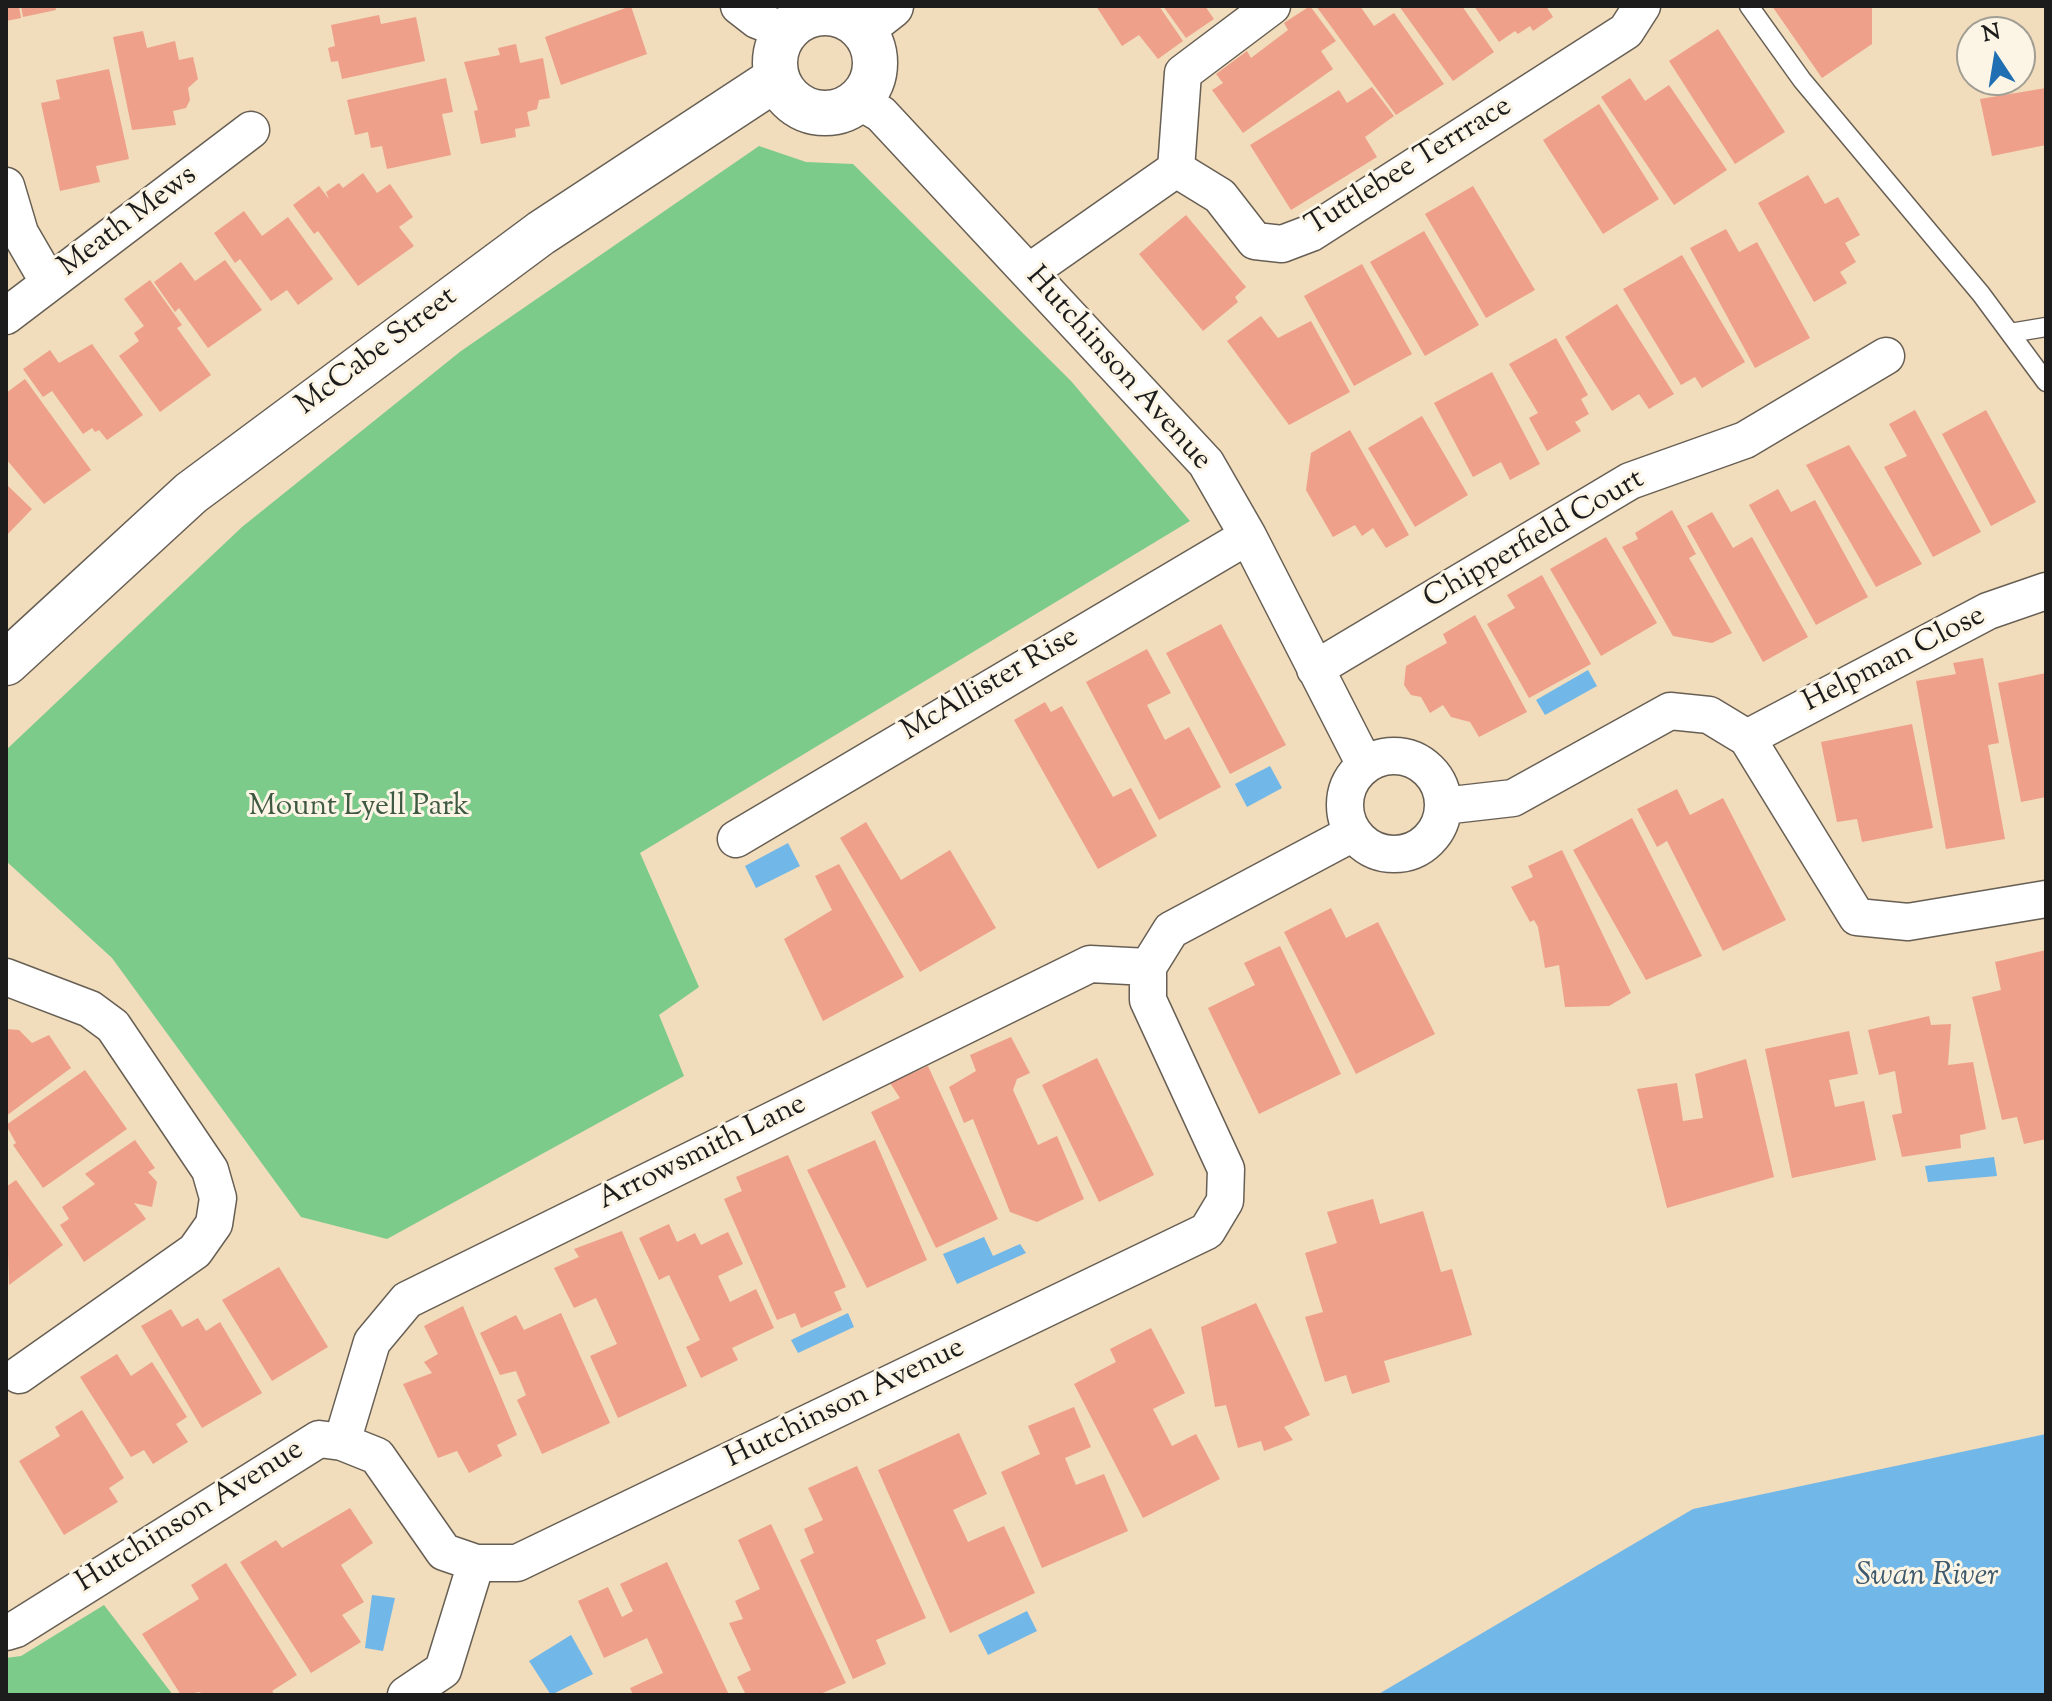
<!DOCTYPE html>
<html>
<head>
<meta charset="utf-8">
<style>
	body { margin:0 }
	#map { position:relative; width:2052px; height:1701px; overflow:hidden; background:#f1dcbb; font-family:"Sorts Mill Goudy",serif }
	canvas { display:block }
	.frame { position:absolute; inset:0; border:8px solid #1c1c1c; pointer-events:none }
	.north { position:absolute; left:1956px; top:16px; width:80px; height:80px; box-sizing:border-box; background:#fcf5e5; border:2px solid #a29e95; border-radius:50%; rotate:348deg; font-size:22px; font-weight:700; line-height:32px; text-align:center; color:#1c1c1c }
	.north::after { content:''; display:block; margin:auto; width:28px; height:36px; background:#1f6fb2; clip-path:polygon(50% 0,100% 100%,50% 72%,0 100%) }
</style>
</head>
<body>
<div id="map">
<canvas width="2052" height="1701"></canvas>
<div class="frame"></div>
<div class="north">N</div>
</div>
<script>
const c = document.querySelector('canvas').getContext('2d');
c.lineJoin = 'round';
function paint(path, color) {
  c.fillStyle = color;
  c.fill(path, 'evenodd');
}
function toPath(rows) {
  const path = new Path2D();
  for (const r of rows) {
    if (r.length === 3) {
      path.moveTo(r[0] + r[2], r[1]);
      path.arc(r[0], r[1], r[2], 0, 2 * Math.PI);
      continue;
    }
    path.moveTo(r[0], r[1]);
    for (let i = 2; i < r.length; i += 2) path.lineTo(r[i], r[i + 1]);
  }
  return path;
}
function trace(path, color, width, dash) {
  c.strokeStyle = color;
  c.lineWidth = width;
  c.lineCap = dash ? 'butt' : 'round';
  c.setLineDash(dash || []);
  c.stroke(path);
}
function drawText(font, color, halo, rows, align = 'center') {
  c.font = font + ' "Sorts Mill Goudy",serif';
  c.lineWidth = 6;
  c.setLineDash([]);
  c.textBaseline = 'middle';
  c.strokeStyle = halo;
  c.fillStyle = color;
  for (const [text, x, y, turn = 0] of rows) {
    c.save();
    c.translate(x, y);
    c.rotate((+turn || 0) * Math.PI / 180);
    c.textAlign = isNaN(turn) ? turn : align;
    if (halo) c.strokeText(text, 0, 0);
    c.fillText(text, 0, 0);
    c.restore();
  }
}
const green = toPath([
	[759,146,806,162,853,164,1071,381,1190,521,640,853,699,987,659,1015,684,1076,387,1239,301,1217,112,958,6,861,6,750,242,527,461,351],
	[104,1605,173,1695,6,1695,6,1658,21,1656]
]);
const water = toPath([
	[1588,670,1597,686,1545,715,1536,700],
	[1270,766,1282,788,1247,807,1235,784],
	[788,843,800,866,756,888,745,866],
	[1994,1157,1997,1176,1928,1182,1925,1166],
	[984,1237,993,1256,1020,1244,1026,1253,957,1284,943,1254],
	[848,1313,854,1327,798,1353,791,1340],
	[2046,1434,2046,1695,1377,1695,1693,1509],
	[372,1595,395,1598,383,1651,365,1648],
	[1027,1611,1037,1631,988,1655,978,1635],
	[571,1635,593,1674,551,1695,529,1661]
]);
const building = toPath([
	[6,6,19,6,21,18,6,21],
	[21,6,55,6,56,10,23,17],
	[631,6,647,54,561,85,545,37],
	[1096,6,1159,6,1183,41,1158,59,1139,35,1122,46],
	[1163,6,1205,6,1214,19,1186,38],
	[1310,6,1336,41,1321,51,1333,69,1243,133,1212,90,1223,83,1216,74,1247,51,1251,58,1288,30,1284,23],
	[1316,6,1360,6,1374,26,1394,13,1444,84,1396,115],
	[1399,6,1462,6,1494,52,1453,81],
	[1474,6,1546,6,1553,17,1533,31,1530,26,1518,34,1515,31,1499,42],
	[1772,6,1872,6,1872,44,1822,78],
	[379,15,381,24,416,17,425,61,342,79,338,61,331,62,328,48,335,46,331,25],
	[1718,29,1785,132,1735,164,1669,61],
	[143,31,147,48,175,41,179,60,193,57,198,79,188,88,190,100,186,108,173,111,176,125,132,130,113,37],
	[516,44,520,63,543,58,550,98,539,100,537,109,527,112,530,126,515,129,516,137,481,144,474,111,478,110,464,62,500,55,498,48],
	[109,69,129,159,96,166,100,182,60,191,41,103,60,99,56,80],
	[446,78,453,112,442,114,451,155,387,169,382,146,371,148,368,132,355,135,347,100],
	[1630,78,1645,101,1669,85,1727,170,1674,205,1601,97],
	[1372,87,1394,116,1365,137,1377,157,1291,210,1250,145,1339,90,1347,103],
	[2046,88,2046,145,1992,156,1980,99],
	[1599,104,1659,199,1603,234,1543,140],
	[363,173,377,193,390,184,413,217,399,227,414,246,358,286,318,231,314,234,293,205,319,186,329,199,326,192,339,183,343,188],
	[1808,175,1825,204,1838,197,1860,235,1845,243,1856,262,1840,272,1847,283,1814,302,1758,203],
	[1473,186,1535,290,1486,318,1425,214],
	[244,211,262,236,288,217,333,279,298,305,287,290,271,301,240,259,235,263,214,233],
	[1186,215,1246,287,1235,297,1238,302,1203,331,1139,254],
	[1726,229,1739,252,1757,242,1810,338,1755,368,1690,248],
	[1424,231,1479,325,1425,356,1370,262],
	[1682,255,1745,362,1702,388,1695,377,1681,385,1623,289],
	[225,260,262,310,208,348,179,308,175,312,154,282,181,262,195,281],
	[1362,264,1412,354,1354,386,1304,296],
	[150,280,182,325,177,328,211,375,160,412,119,356,139,341,134,333,144,326,124,299],
	[1617,304,1674,394,1649,409,1639,394,1612,411,1565,337],
	[1261,316,1278,338,1311,321,1350,392,1289,425,1227,341],
	[1556,338,1588,395,1581,399,1589,414,1575,422,1581,431,1547,451,1529,418,1538,413,1509,364],
	[92,344,143,415,107,440,99,430,95,432,92,428,83,434,52,391,43,397,23,369,50,350,59,363],
	[1492,372,1540,464,1510,480,1501,462,1473,477,1434,403],
	[25,379,91,470,44,504,6,459,6,393],
	[1915,410,1981,532,1933,557,1884,467,1907,456,1889,424],
	[1986,410,2036,502,1991,526,1942,434],
	[1422,416,1468,495,1415,527,1368,448],
	[1350,430,1409,535,1386,548,1373,528,1362,536,1355,525,1333,537,1306,490,1311,453],
	[1849,445,1922,564,1876,587,1806,465],
	[6,484,32,509,6,536],
	[1778,489,1791,512,1815,500,1868,597,1816,625,1749,505],
	[1672,510,1696,554,1689,558,1732,633,1712,643,1673,636,1622,547,1638,539,1635,533],
	[1712,512,1733,548,1752,537,1808,637,1763,662,1687,526],
	[1606,537,1657,623,1601,656,1550,569],
	[1542,575,1591,664,1529,698,1487,624,1515,608,1507,595],
	[1475,615,1527,712,1479,737,1470,722,1451,717,1443,705,1430,713,1421,697,1411,695,1404,685,1406,666,1447,643,1443,634],
	[1221,624,1286,745,1230,774,1166,653],
	[1147,649,1171,693,1147,705,1165,740,1189,727,1221,787,1159,820,1086,682],
	[1983,658,1999,743,1988,745,2005,839,1946,849,1916,681,1956,674,1953,663],
	[2046,673,2046,797,2021,802,1998,683],
	[1045,702,1051,712,1062,706,1113,797,1131,788,1157,836,1098,869,1014,720],
	[1912,724,1933,828,1862,842,1857,819,1837,822,1821,742],
	[1677,789,1690,815,1723,798,1786,920,1723,951,1667,841,1657,847,1637,809],
	[1632,818,1702,956,1646,980,1573,850],
	[866,822,901,880,950,850,996,928,920,972,840,838],
	[1562,850,1631,993,1609,1006,1565,1007,1559,965,1545,968,1538,927,1534,920,1530,922,1511,887,1533,877,1528,866],
	[839,864,904,977,823,1021,784,939,832,910,815,876],
	[1331,908,1346,938,1378,922,1435,1034,1356,1074,1284,932],
	[1280,946,1341,1074,1259,1114,1208,1008,1255,985,1244,963],
	[2046,950,2046,1139,2024,1144,2017,1117,2002,1120,1972,997,2001,990,1995,962],
	[1929,1016,1931,1025,1951,1024,1948,1065,1973,1062,1986,1129,1960,1135,1961,1148,1902,1157,1892,1115,1902,1113,1895,1071,1879,1075,1868,1030],
	[6,1029,19,1030,32,1043,49,1035,71,1068,6,1116],
	[1849,1031,1858,1074,1829,1080,1835,1107,1864,1101,1876,1160,1792,1178,1765,1049],
	[1011,1037,1030,1073,1017,1079,1013,1090,1038,1145,1057,1136,1084,1199,1037,1222,1010,1212,973,1119,964,1123,949,1087,976,1071,970,1055],
	[1097,1058,1154,1175,1099,1202,1042,1085],
	[1746,1059,1774,1177,1667,1208,1637,1089,1677,1083,1683,1121,1703,1118,1695,1074],
	[928,1066,998,1219,936,1248,871,1112,900,1098,890,1083],
	[85,1070,127,1129,43,1188,13,1145,16,1143,6,1125],
	[135,1140,155,1168,148,1172,157,1182,152,1207,134,1203,146,1219,84,1262,60,1225,69,1219,62,1207,95,1184,85,1174],
	[875,1140,927,1260,867,1288,807,1170],
	[788,1155,846,1287,834,1292,842,1310,801,1328,795,1313,777,1320,724,1199,742,1191,736,1177],
	[16,1180,63,1245,9,1285,6,1187],
	[1373,1199,1380,1224,1423,1211,1441,1272,1452,1269,1472,1335,1384,1361,1390,1382,1352,1394,1346,1375,1325,1382,1305,1317,1323,1312,1305,1253,1337,1243,1327,1212],
	[669,1224,677,1242,695,1233,701,1245,728,1232,743,1264,718,1276,730,1302,756,1289,774,1328,732,1348,738,1360,701,1378,686,1347,700,1340,669,1275,659,1280,639,1238],
	[622,1231,687,1386,618,1418,590,1356,617,1344,596,1298,574,1308,554,1268,579,1257,574,1249],
	[279,1267,328,1347,272,1381,222,1300],
	[1256,1303,1310,1415,1284,1427,1293,1440,1264,1451,1261,1441,1238,1448,1226,1405,1215,1407,1201,1327],
	[463,1306,517,1435,497,1445,502,1456,469,1473,457,1451,438,1458,403,1384,432,1373,424,1362,438,1354,424,1326],
	[171,1309,182,1327,198,1318,206,1331,220,1322,262,1393,202,1428,141,1326],
	[561,1313,610,1423,542,1454,517,1400,526,1395,516,1371,500,1375,480,1333,516,1315,524,1330],
	[1151,1328,1185,1393,1153,1409,1172,1446,1196,1434,1220,1479,1143,1518,1074,1384,1116,1362,1110,1349],
	[117,1354,131,1376,152,1362,187,1417,176,1424,188,1442,153,1464,144,1450,131,1457,80,1377],
	[1074,1407,1091,1447,1065,1458,1076,1485,1104,1474,1128,1531,1042,1568,1001,1472,1040,1454,1028,1426],
	[82,1410,124,1478,109,1488,118,1502,64,1535,19,1461,60,1436,55,1427],
	[959,1433,987,1494,953,1510,968,1542,1004,1526,1035,1593,950,1633,878,1470],
	[857,1466,926,1618,876,1640,886,1664,853,1679,800,1560,814,1553,804,1529,823,1520,808,1488],
	[350,1508,373,1543,341,1565,364,1602,342,1615,361,1642,311,1673,240,1562,276,1540,282,1548],
	[771,1524,846,1683,818,1695,746,1695,737,1677,751,1670,729,1623,743,1619,735,1601,760,1589,738,1540],
	[667,1562,729,1695,633,1695,630,1688,663,1673,647,1638,604,1658,578,1601,608,1587,622,1617,633,1611,620,1584],
	[226,1563,297,1675,272,1691,275,1695,202,1695,200,1692,181,1695,142,1634,199,1599,191,1585]
]);
const service = toPath([
	[1749,6,1802,80,1981,294,2046,382],
	[2010,333,2046,327]
]);
const minor = toPath([
	[739,6,757,20,785,31],
	[1272,6,1183,73,1176,169,1220,196,1255,241,1282,244,1311,233,1626,31,1642,6],
	[859,101,881,114,1206,463,1248,536,1365,765],
	[6,186,20,233,49,283],
	[1029,272,1176,169],
	[6,316,251,130],
	[1315,669,1630,481,1745,440,1886,356],
	[1747,738,1988,611,2046,591],
	[1394,805,49],
	[1443,806,1513,798,1670,711,1709,715,1747,738,1857,917,1908,922,2046,899],
	[736,839,1248,536],
	[6,977,90,1009,113,1026,210,1170,218,1198,214,1224,195,1251,19,1375],
	[342,1442,372,1342,407,1300,1090,964,1148,967],
	[6,1632,16,1629,319,1439,342,1442,377,1456,444,1552,476,1563,517,1563,1207,1231,1225,1201,1226,1169,1148,1000,1148,967,1171,930,1353,833],
	[406,1695,443,1670,476,1563]
]);
const tertiary = toPath([
	[825,63,50],
	[863,28,891,6],
	[6,663,191,493,541,233,777,78]
]);
const streetNames = [
	["Tuttlebee Terrrace",1410,168,-32],
	["Meath Mews",129,223,-37],
	["McCabe Street",378,353,-37],
	["Hutchinson Avenue",1117,370,48],
	["Chipperfield Court",1535,541,-30],
	["Helpman Close",1895,661,-27],
	["McAllister Rise",991,686,-30],
	["Arrowsmith Lane",703,1154,-26],
	["Hutchinson Avenue",846,1405,-26],
	["Hutchinson Avenue",191,1518,-32]
];
const parkNames = [
	["Mount Lyell Park",359,809]
];
const waterNames = [
	["Swan River",1927,1579]
];
paint(green, '#7dcb8a');
paint(water, '#71b7e8');
paint(building, '#eea08a');
trace(service, '#675f54', 21);
trace(minor, '#675f54', 39);
trace(tertiary, '#675f54', 47);
trace(service, '#fff', 18);
trace(minor, '#fff', 36);
trace(tertiary, '#fff', 44);
drawText('30px', '#1c1c1c', '#fcf5e5', streetNames);
drawText('30px', '#3e5942', '#fcf5e5', parkNames);
drawText('italic 32px', '#3e5a6e', '#fcf5e5', waterNames);
</script>
</body>
</html>
